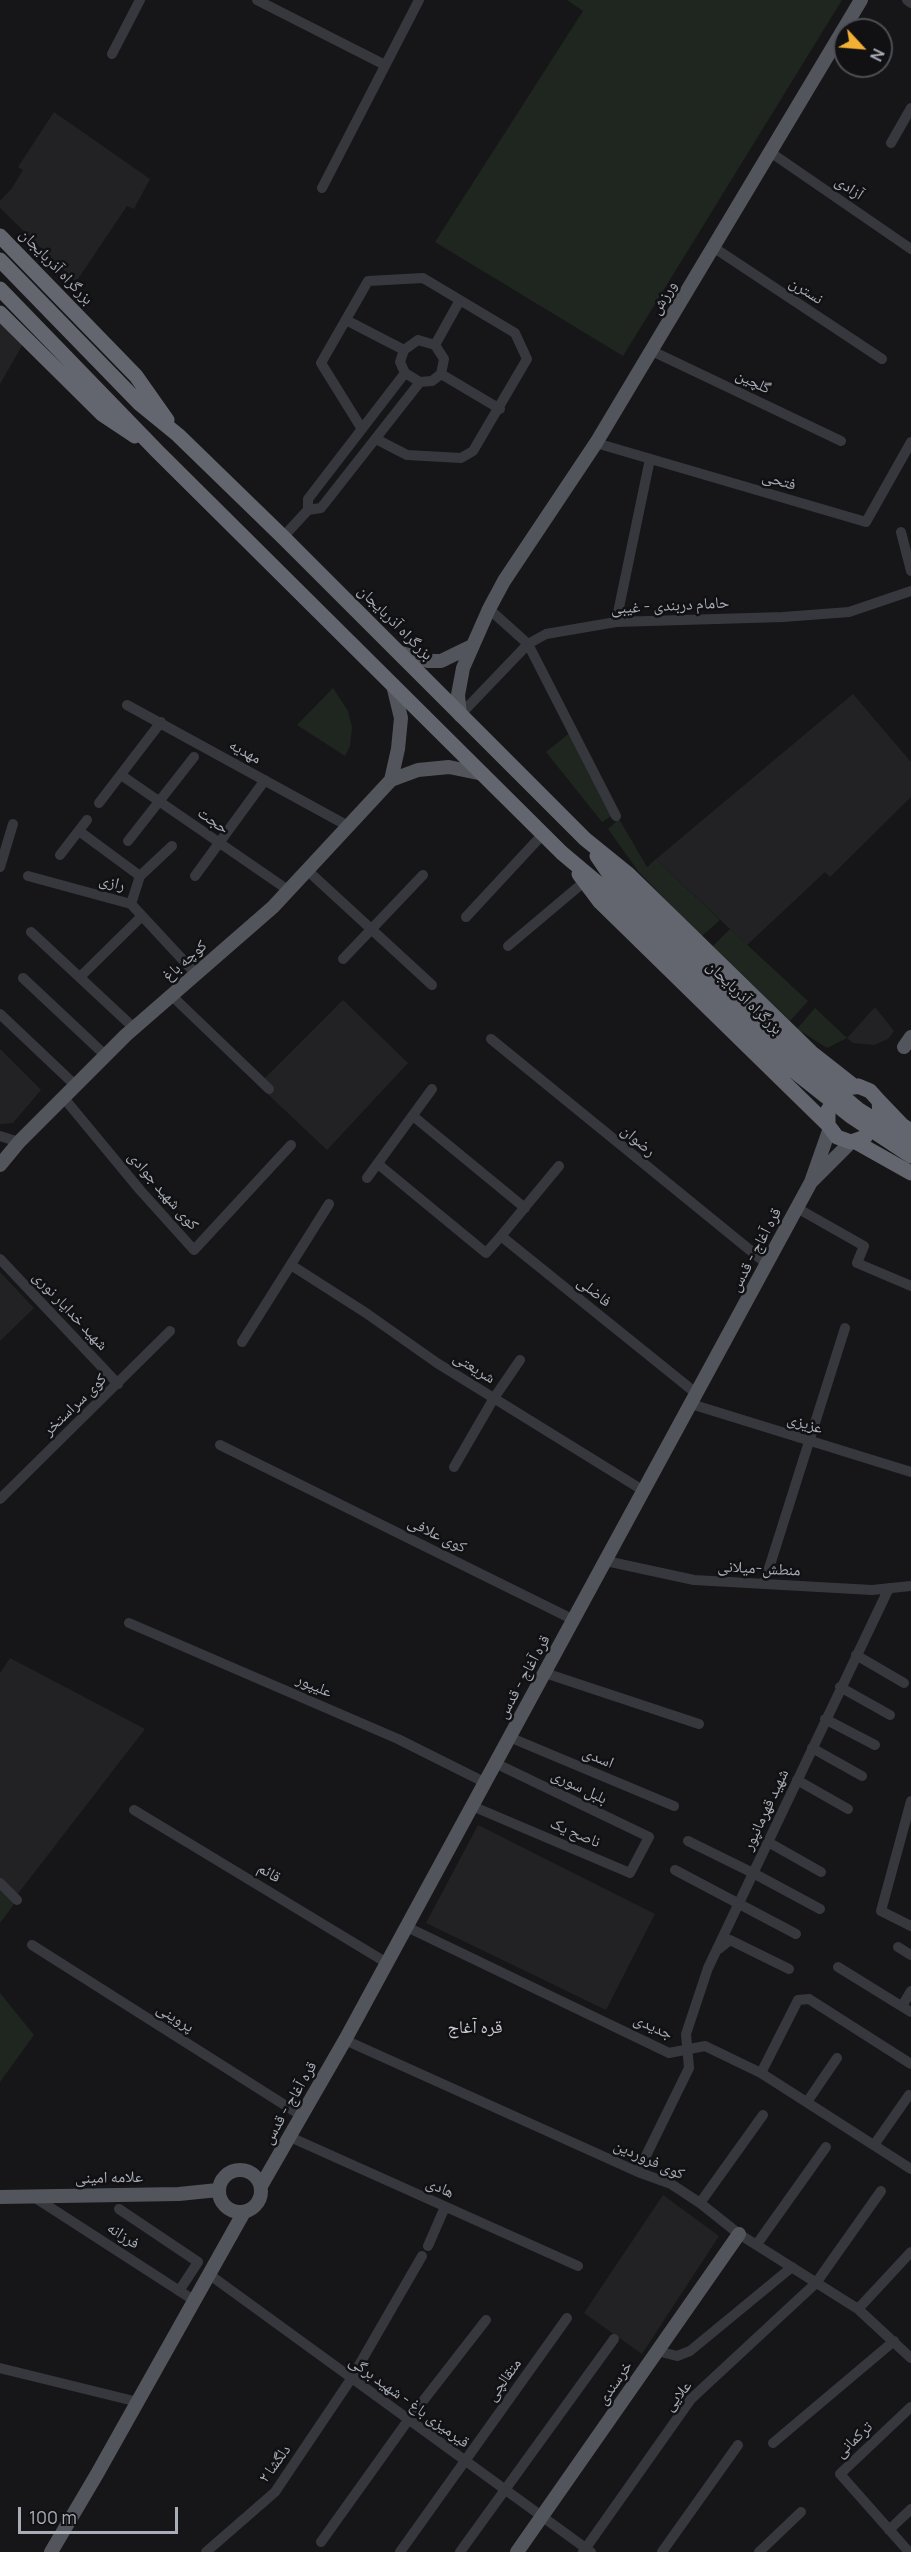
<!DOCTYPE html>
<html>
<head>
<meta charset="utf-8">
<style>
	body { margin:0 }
	#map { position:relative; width:911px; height:2552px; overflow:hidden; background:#161618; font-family:Manrope,sans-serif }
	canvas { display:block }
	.north { position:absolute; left:833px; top:18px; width:60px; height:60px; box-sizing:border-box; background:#111113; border:2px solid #4d4f55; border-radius:50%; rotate:116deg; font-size:16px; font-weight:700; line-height:24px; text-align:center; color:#a8adb8 }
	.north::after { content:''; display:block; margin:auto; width:21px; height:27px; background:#f2b134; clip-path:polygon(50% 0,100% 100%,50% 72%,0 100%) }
	.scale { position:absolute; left:18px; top:2507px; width:160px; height:27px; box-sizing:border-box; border:3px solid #a8adb8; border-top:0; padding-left:8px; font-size:18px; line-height:21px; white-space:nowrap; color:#a8adb8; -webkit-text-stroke:4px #111113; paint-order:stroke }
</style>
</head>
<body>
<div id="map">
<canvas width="911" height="2552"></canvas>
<div class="north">N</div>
<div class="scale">100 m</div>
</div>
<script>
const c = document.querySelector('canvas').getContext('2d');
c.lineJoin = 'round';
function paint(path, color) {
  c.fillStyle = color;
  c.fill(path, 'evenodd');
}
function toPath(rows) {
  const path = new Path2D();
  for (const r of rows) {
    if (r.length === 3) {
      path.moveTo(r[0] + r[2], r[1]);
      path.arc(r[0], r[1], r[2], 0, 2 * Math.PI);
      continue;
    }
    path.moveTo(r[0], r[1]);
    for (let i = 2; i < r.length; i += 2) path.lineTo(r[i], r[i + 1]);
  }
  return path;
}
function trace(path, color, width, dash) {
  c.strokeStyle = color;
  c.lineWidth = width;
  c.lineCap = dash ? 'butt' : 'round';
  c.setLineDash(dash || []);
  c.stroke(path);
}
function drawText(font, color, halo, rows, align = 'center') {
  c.font = font + ' Manrope,"Noto Naskh Arabic",sans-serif';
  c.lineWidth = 5;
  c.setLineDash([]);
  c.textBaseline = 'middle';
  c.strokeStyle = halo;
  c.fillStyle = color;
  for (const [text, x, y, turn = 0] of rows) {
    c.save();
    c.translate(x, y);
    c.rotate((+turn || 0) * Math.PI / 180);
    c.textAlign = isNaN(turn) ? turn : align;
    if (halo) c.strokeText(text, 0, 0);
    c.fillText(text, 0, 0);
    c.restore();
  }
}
const built = toPath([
	[54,112,150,179,134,209,127,206,76,282,0,208,0,201,12,188,23,170,18,167],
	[0,323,23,344,0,384],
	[853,694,911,762,911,797,830,877,825,872,747,945,656,859],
	[343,1000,408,1063,327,1150,258,1085],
	[875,1007,894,1031,892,1034,888,1039,874,1045,853,1043,847,1038],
	[0,1049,41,1090,13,1123,3,1124,0,1124],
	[0,1272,34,1308,0,1341],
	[10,1658,145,1729,17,1895,0,1880,0,1673],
	[478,1825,655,1914,606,2010,426,1923],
	[663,2195,719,2236,642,2354,584,2313]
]);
const green = toPath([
	[567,0,842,0,623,356,435,242,583,11],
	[333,688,348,711,352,727,350,746,345,756,297,725],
	[572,731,615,814,602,822,546,752],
	[619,819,647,867,656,859,720,920,701,937,638,871,608,829],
	[730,929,808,1001,790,1021,713,946],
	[815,1008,847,1038,827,1048,797,1029],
	[0,1885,17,1900,0,1923],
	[0,1993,34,2035,0,2082]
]);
const minor = toPath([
	[257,0,385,65],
	[907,0,911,3],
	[112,54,140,0],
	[891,143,911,108],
	[770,152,911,249],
	[322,188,419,0],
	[713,247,882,359],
	[346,320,404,350],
	[418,340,435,345,444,359,441,374,432,381,420,382,405,373,400,362,404,350,418,340],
	[435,345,460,300],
	[652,351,841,441],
	[441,374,500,409],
	[362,429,321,363,368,281,423,278,515,333,527,359,473,451,461,458,407,455,376,439],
	[596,443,866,522,911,442],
	[308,510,321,508,420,382],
	[901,532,911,571],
	[283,537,308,510,308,499,405,373],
	[489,609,528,644,616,816],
	[616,622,650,459],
	[127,705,348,826],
	[460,715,528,644,546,634,616,622,783,617,849,612,911,591],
	[121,775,288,890],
	[99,803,161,722],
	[79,831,140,876],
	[128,841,194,757],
	[60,855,87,820],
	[0,867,13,824],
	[307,870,432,985],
	[28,876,131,904,196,974],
	[195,876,265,780],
	[131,904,140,876,172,846],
	[466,917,543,834],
	[31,932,134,1028],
	[508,946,584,882],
	[343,959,423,875],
	[80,977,142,916],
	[23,978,105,1055],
	[171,995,269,1089],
	[0,1014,75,1085],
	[491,1039,767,1264],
	[63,1097,140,1190,194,1250,291,1145],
	[413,1116,525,1208],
	[0,1136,19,1142],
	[378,1164,486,1253,501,1236],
	[559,1166,501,1236,697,1394],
	[367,1178,432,1089],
	[797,1208,864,1246,857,1263,911,1286],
	[0,1259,118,1384],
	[291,1265,366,1313,437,1363,644,1491],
	[242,1342,329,1204],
	[691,1404,911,1472],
	[220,1445,574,1620],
	[454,1467,494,1398,520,1360],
	[0,1499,170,1331],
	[606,1561,694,1580,872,1590,911,1586],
	[764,1584,845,1328],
	[129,1623,398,1739,484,1782],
	[856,1655,904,1683],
	[545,1673,699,1724],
	[840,1687,890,1715],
	[825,1719,875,1745],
	[509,1737,674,1806],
	[812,1748,862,1776],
	[797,1780,848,1809],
	[911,1801,881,1911,911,1926],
	[472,1806,630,1873,649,1837,495,1763],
	[134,1810,387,1963],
	[688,1841,753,1873,820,1909],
	[768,1842,821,1872],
	[675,1870,796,1934],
	[0,1883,17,1900],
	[407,1927,669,2053,705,2046,761,2073,911,2169],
	[32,1945,302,2116],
	[898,1947,911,1955],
	[719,1949,730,1940,789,1969],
	[838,1967,911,2012],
	[902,2006,911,1991],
	[345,2040,638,2172,671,2184,700,2203,739,2234,858,2309,911,2358],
	[761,2073,798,2000,809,1999,911,2064],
	[807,2102,837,2058],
	[290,2137,578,2266],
	[874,2145,909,2095],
	[638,2172,689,2068,686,2034,708,1968,889,1588],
	[34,2197,195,2301],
	[700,2203,763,2115],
	[119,2209,198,2262,179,2291],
	[757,2244,826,2147],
	[428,2246,445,2207],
	[210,2275,591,2552],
	[858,2309,911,2252],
	[657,2351,677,2356,690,2351,792,2267],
	[0,2368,138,2402],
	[773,2443,894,2341],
	[889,2530,911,2509],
	[321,2542,409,2419,486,2320],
	[206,2552,275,2492,351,2379,422,2256],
	[400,2552,567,2318],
	[460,2552,614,2339],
	[583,2552,691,2399,816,2283,881,2191],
	[662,2552,738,2445],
	[759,2552,801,2512],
	[909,2552,840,2474,911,2407]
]);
const major = toPath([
	[398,652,428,661,441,661,472,646],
	[393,685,401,718,398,749,391,780,418,770,449,767,483,774],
	[460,715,458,695,463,668,489,609,504,581,596,443,861,0],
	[904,1047,911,1037],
	[830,1128,811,1182,851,1142],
	[0,1165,19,1142,126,1035,273,907,391,780],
	[240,2191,21],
	[261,2186,345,2040,811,1182],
	[0,2197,179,2194,218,2190],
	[51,2552,97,2474,244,2212],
	[517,2552,739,2234]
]);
const highway = toPath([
	[0,236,136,376,167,420],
	[0,260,140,404,178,435,283,537,585,839,627,873,813,1054,855,1087],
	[0,289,158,452,562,853,606,890,794,1071],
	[0,313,102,414,135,436],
	[597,856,614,881,802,1062],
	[579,874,600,902,828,1125],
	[858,1086,870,1091,879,1101,880,1115,865,1137,851,1142,837,1137,828,1125,828,1110,844,1089,858,1086],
	[879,1101,902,1125,911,1131],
	[854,1141,911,1173]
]);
const highwayBridge = toPath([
	[802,1062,859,1110,911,1142],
	[794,1071,852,1117,911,1156]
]);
const streetNames = [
	["آزادی",849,188,34],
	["بزرگراه آذربایجان",56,267,46],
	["نسترن",806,291,33],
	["ورزش",664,298,-59],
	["گلچین",753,382,26],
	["فتحی",779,481,16],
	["حامام دربندی - غیبی",670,606,-3],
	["بزرگراه آذربایجان",395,623,45],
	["مهدیه",245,752,29],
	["حجت",213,821,35],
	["رازی",112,883,15],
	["کوچه باغ",185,961,-41],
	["بزرگراه آذربایجان",744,998,44],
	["رضوان",638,1141,40],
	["کوی شهید جوادی",163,1191,49],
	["قره آغاج - قدس",756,1250,-62],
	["فاضلی",594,1292,39],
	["شهید خدایار نوری",70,1311,47],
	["شریعتی",474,1368,32],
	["کوی سراستخر",75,1405,-44],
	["عزیزی",805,1424,17],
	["کوی علافی",437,1535,26],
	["منطش-میلانی",759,1569,3],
	["قره آغاج - قدس",524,1677,-61],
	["علیپور",314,1686,23],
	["اسدی",598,1758,23],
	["بلبل سوری",579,1787,26],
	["شهید قهرمانپور",766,1810,-65],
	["ناصح یک",575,1833,23],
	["قائم",269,1873,31],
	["پروینی",175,2018,32],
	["جدیدی",653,2027,24],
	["قره آغاج - قدس",290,2103,-60],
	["کوی فروردین",649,2160,24],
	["علامه امینی",109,2178,-1],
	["هادی",440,2188,24],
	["فرزانه",123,2236,33],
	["متقالچی",504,2380,-54],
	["خرسندی",615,2383,-55],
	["علایی",678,2396,-50],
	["قیرمیزی باغ - شهید برگی",409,2402,36],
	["ترکمانی",854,2440,-43],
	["دلگشا ۲",275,2464,-54]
];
const neighbourhoodNames = [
	["قره آغاج",475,2028]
];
paint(built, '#222225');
paint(green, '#1e261f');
trace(minor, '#37383d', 10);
trace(major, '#53555c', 14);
trace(highway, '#63666e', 15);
trace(highwayBridge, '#63666e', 15);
drawText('16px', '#a8adb8', '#111113', streetNames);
drawText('18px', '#c9ccd4', '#111113', neighbourhoodNames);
</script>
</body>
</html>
